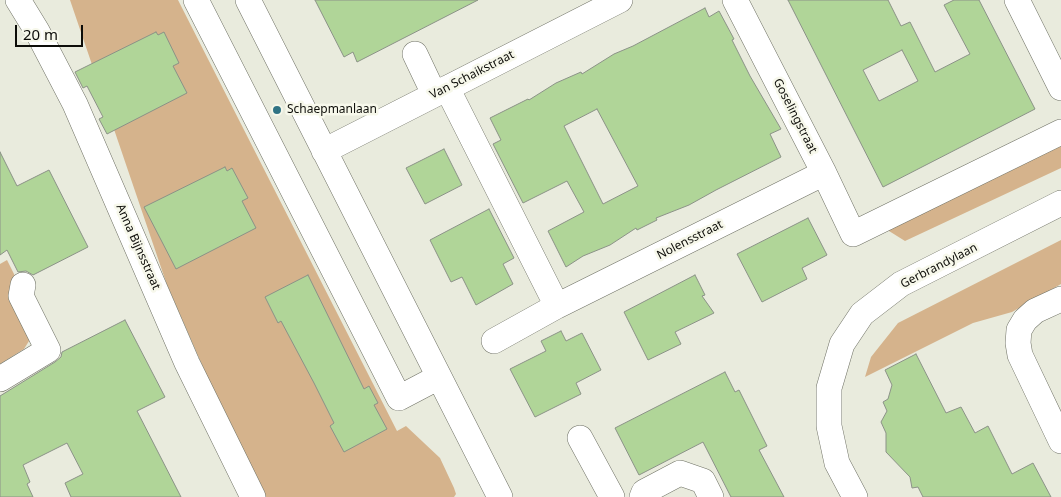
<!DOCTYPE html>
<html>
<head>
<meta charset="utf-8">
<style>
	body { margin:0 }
	#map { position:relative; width:1061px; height:497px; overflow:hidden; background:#e9ebdd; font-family:"Noto Sans",sans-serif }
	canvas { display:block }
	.scale { position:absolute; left:15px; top:25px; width:68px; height:22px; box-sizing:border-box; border:2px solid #0d0d09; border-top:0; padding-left:6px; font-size:15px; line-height:18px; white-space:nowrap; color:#0d0d09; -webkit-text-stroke:4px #f7f8eb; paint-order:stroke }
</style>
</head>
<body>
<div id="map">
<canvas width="1061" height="497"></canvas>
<div class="scale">20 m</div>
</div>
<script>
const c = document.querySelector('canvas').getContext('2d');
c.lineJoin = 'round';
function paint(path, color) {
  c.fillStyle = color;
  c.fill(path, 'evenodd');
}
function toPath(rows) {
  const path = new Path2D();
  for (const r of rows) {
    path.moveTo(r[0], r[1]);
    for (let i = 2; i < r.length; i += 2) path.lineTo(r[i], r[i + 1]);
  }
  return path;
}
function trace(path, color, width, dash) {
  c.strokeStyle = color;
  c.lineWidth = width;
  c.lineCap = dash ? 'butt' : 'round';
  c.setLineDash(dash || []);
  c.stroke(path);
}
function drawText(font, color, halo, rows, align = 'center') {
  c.font = font + ' "Noto Sans",sans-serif';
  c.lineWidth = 5;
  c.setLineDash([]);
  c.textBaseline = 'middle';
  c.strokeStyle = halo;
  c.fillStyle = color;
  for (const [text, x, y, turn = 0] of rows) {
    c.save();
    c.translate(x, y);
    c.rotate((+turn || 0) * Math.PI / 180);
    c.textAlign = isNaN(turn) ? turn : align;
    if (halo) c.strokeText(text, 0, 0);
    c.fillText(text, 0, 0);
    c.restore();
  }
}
const green = toPath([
	[70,0,178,0,397,431,406,426,440,458,454,488,456,494,454,497,260,497,167,285],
	[1061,135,1061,168,905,241,881,226],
	[1061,240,1061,284,1012,312,973,323,865,377,871,357,898,323],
	[7,260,20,286,29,335,29,341,24,349,0,364,0,264]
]);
const building = toPath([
	[315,0,478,0,357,62,353,52,344,57,315,0],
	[788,0,888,0,901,26,910,22,935,72,970,54,944,5,954,0,979,0,1035,109,883,187,788,0],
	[902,50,918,81,879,101,863,70,902,50],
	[705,8,709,17,719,11,734,39,732,40,750,76,781,129,770,134,781,157,716,190,689,205,656,218,657,220,637,230,636,228,610,245,583,256,566,267,548,231,584,212,567,181,523,203,493,144,501,140,490,118,528,99,529,100,556,83,581,72,582,74,614,54,633,46,705,8],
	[597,109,638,186,603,204,564,126,597,109],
	[156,32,158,35,164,32,179,63,173,66,187,93,107,134,99,119,103,117,87,86,83,88,75,72,156,32],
	[444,149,462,185,425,204,406,168,444,149],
	[0,152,17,186,49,170,88,247,33,275,26,271,18,272,7,250,0,255,0,152],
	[225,167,227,171,232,168,248,198,242,201,256,228,176,269,144,207,225,167],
	[489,209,514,258,503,264,513,284,476,305,462,277,451,282,430,240,489,209],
	[808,218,827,255,802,268,807,279,762,302,737,254,808,218],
	[308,275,364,389,369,386,378,403,374,405,387,429,344,452,330,426,334,423,314,383,281,321,278,323,265,297,308,275],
	[695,275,705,295,702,296,714,313,675,332,681,344,648,360,624,312,695,275],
	[125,320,165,397,137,411,181,497,71,497,65,483,83,474,67,443,23,465,30,482,27,484,33,497,0,497,0,396,55,362,61,357,62,352,125,320],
	[561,331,566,341,582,333,601,370,576,383,581,394,535,417,510,369,546,351,541,341,561,331],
	[916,354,946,413,961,407,975,433,988,426,1012,474,1033,463,1051,497,923,497,918,487,912,488,910,477,886,452,886,433,881,422,887,411,883,402,888,399,892,385,885,370,916,354],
	[725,372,735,392,739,390,767,446,759,450,784,497,731,497,703,442,639,475,615,428,725,372]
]);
const minor = toPath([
	[18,0,37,31,75,104,187,363,253,497],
	[196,0,399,398,439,377],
	[248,0,500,497],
	[735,0,824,173,853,234,1061,132],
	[1017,0,1061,88],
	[415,54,434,94],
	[447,88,557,306],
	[324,151,620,0],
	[1061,299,1035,311,1025,320,1019,330,1018,343,1020,355,1061,441],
	[494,341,557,306,824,173],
	[0,379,48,350,21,296,23,285],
	[580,438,612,497],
	[642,497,644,492,680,473,703,481,711,497],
	[855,497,837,463,829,426,829,388,842,344,862,314,901,284,1061,203]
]);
const markers = [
	[277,110,5,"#307384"]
];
const streetNames = [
	["Van Schaikstraat",472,75,-27],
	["Goselingstraat",795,116,63],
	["Nolensstraat",690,240,-27],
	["Anna Bijnsstraat",138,247,66],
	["Gerbrandylaan",939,266,-27]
];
const poiNames = [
	["Schaepmanlaan",287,110]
];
paint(green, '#d5b38c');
paint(building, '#b0d598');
trace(building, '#8b9287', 1);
trace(minor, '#6f7165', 26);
trace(minor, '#fff', 25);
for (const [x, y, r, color] of markers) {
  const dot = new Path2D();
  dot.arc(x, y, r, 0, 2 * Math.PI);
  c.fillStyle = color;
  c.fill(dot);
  trace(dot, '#f7f8eb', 2);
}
drawText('12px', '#0d0d09', '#f7f8eb', streetNames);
drawText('12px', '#0d0d09', '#f7f8eb', poiNames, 'left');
</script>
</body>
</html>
